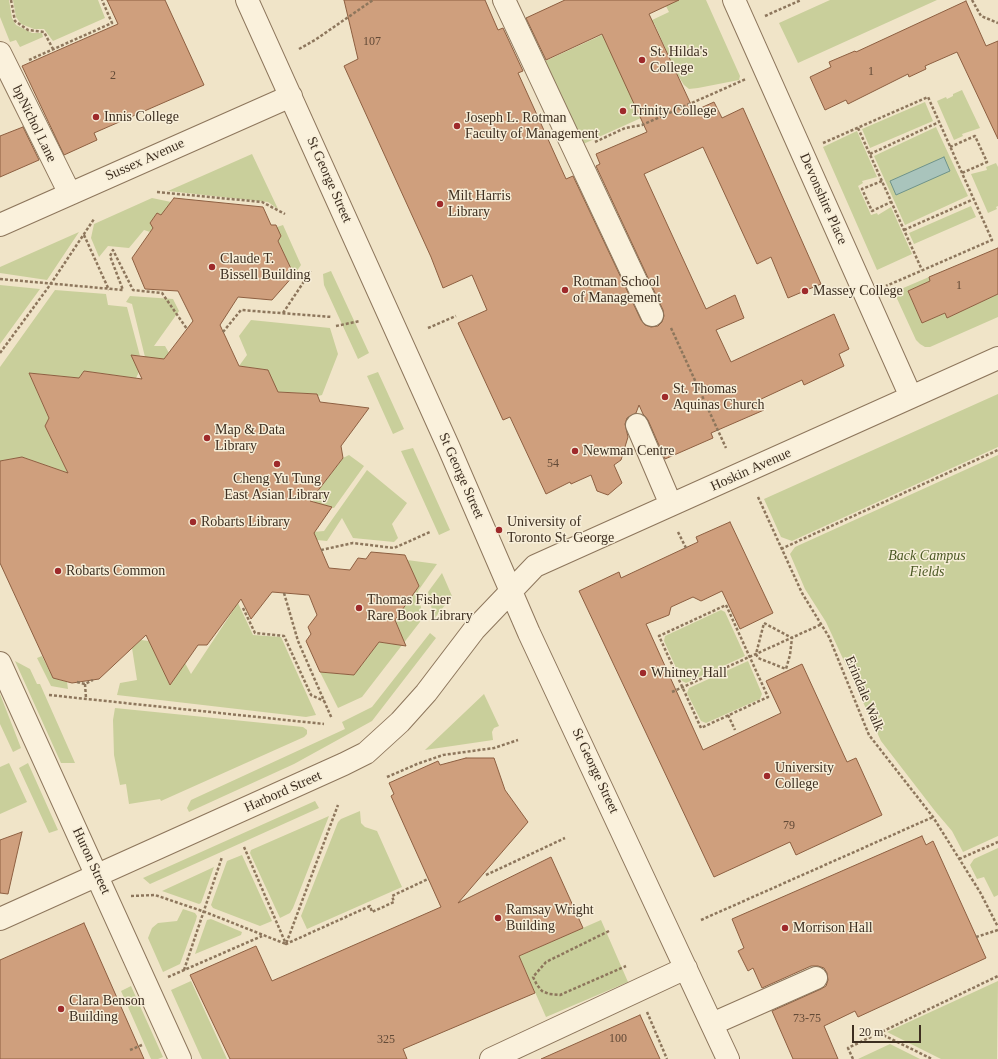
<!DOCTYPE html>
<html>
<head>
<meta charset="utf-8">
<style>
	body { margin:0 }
	#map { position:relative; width:998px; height:1059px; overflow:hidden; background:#f0e4c8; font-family:Georgia,serif }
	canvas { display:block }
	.scale { position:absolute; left:852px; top:1025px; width:69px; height:18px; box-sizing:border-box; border:2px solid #3d2e20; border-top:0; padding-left:5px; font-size:12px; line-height:14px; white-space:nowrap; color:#3d2e20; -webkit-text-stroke:3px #f7eed8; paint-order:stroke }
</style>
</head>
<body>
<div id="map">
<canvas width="998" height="1059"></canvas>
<div class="scale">20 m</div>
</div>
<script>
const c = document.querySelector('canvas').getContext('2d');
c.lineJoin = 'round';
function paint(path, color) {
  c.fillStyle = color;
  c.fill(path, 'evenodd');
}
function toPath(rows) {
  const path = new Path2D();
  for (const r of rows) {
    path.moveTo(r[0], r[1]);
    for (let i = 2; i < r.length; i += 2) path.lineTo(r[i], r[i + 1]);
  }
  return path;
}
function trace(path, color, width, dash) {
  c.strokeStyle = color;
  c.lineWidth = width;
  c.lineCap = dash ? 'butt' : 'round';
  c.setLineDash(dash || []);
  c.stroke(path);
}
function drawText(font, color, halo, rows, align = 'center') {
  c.font = font + ' Georgia,serif';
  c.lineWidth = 3;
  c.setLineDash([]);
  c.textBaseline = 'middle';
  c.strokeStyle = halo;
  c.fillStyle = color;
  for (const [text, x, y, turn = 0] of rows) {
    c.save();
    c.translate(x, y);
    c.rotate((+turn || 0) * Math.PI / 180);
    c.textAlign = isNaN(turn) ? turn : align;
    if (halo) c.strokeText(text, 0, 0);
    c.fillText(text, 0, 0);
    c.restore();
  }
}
const green = toPath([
	[0,0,9,0,12,18,16,25,32,33,42,33,43,37,20,47,16,40,10,42,0,17],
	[13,0,98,0,105,18,53,41,44,29,34,29,21,24,16,17],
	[663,0,706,0,740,76,739,80,698,88,689,89,684,85,677,74,654,23,651,24,650,21,669,12],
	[830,0,937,0,798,63,779,23],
	[615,29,641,118,581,145,541,63],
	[962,90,980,128,962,134,963,136,954,140,937,101,946,97,947,99,953,96,953,94],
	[925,102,933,121,870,148,862,129],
	[936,127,968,196,905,225,874,156],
	[857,131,877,177,862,181,863,183,858,186,871,215,877,213,878,215,891,207,912,254,877,270,823,147],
	[252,154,278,209,268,202,168,191],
	[996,163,998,167,998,206,996,207,997,209,988,213,971,174,987,170,986,167],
	[152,198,171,202,162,215,157,213,150,223,153,228,150,232,144,230,129,248,108,246,99,257,91,238,94,224],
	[971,206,976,217,914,244,909,233],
	[283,225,301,265,294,275,278,241,277,227],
	[79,232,47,280,0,273,0,267],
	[331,271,369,353,358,359,324,285,323,274],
	[929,277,930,281,908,291,922,323,945,313,947,318,998,294,998,317,930,347,925,347,920,344,916,340,894,292],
	[0,285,40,289,0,344],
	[55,290,106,294,108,305,127,307,140,356,135,355,133,358,139,372,136,378,84,371,79,378,29,373,49,418,45,426,68,473,22,457,0,461,0,367],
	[130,296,173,299,179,311,154,346,165,346,169,353,149,379,155,361,154,358,145,357,132,304,126,302],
	[251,320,330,328,338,354,322,395,318,396,317,394,263,391,260,385,269,373,268,370,239,366,247,355,239,336],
	[378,372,404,429,393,434,367,376],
	[998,394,998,447,792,541,781,537,764,499],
	[413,448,450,530,439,535,401,451],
	[349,455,364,466,334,508,315,503,312,499,343,458],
	[998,455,998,836,963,852,952,831,935,811,881,741,826,622,805,589,790,554,795,547],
	[367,470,407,503,392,524,398,538,394,542,353,538,342,518,327,541,317,540,313,532,324,531],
	[407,560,437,564,418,591,423,618,362,697,338,708,320,672,354,675,379,642,392,644,401,633,395,620,419,586],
	[442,573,452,596,434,619,428,592],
	[238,603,253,635,281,637,316,715,306,717,117,695,120,683,137,680,132,648,141,640,149,641,170,685,185,663,191,674],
	[721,610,725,612,745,656,686,683,682,681,664,641,665,636],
	[430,633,436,638,372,721,294,764,189,812,187,808,191,800,345,729,342,722,372,707],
	[42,656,53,678,67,682,68,689,51,686,37,658],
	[15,661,30,669,37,684,40,684,75,763,61,763],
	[748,661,762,694,760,699,706,723,701,721,687,693,689,688],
	[0,694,21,748,13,752,0,724],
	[484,694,499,726,494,728,492,732,493,740,425,750],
	[115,708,303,727,307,730,307,734,304,737,161,801,160,799,129,804,126,784,120,785,114,755,113,720],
	[9,763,27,802,0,814,0,767],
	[28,763,58,830,49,833,19,768],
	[315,801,319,808,150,884,143,878],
	[360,811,361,823,365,827,377,831,402,887,307,929,301,916,338,822,341,819],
	[329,816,293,908,290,913,280,918,250,853,251,850],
	[998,848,998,895,994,897,984,877,977,879,970,865,974,859],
	[242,855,272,921,260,926,213,908,211,905,227,861],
	[214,867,201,903,199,904,162,891],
	[183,909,195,913,197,916,196,920,180,964,163,972,148,938,152,928,158,923,177,921],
	[211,919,242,932,241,935,195,954,207,920],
	[601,920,628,982,546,1017,519,956],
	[191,981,227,1059,202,1059,171,990],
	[998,981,997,1059,941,1059,887,1032],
	[131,986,163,1057,158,1059,151,1059,121,991],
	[890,1044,920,1059,858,1059]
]);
const water = toPath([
	[944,157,950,171,896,195,890,181,944,157]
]);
const building = toPath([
	[107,0,165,0,204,85,94,133,97,140,64,155,22,66,118,24,107,0],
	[344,0,485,0,498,30,503,28,523,71,518,73,566,179,573,176,641,320,645,325,651,327,658,326,662,322,664,316,663,310,596,166,600,164,596,154,647,132,602,34,546,60,526,18,565,0,679,0,649,14,694,111,714,102,722,118,743,108,821,284,788,298,771,257,757,264,703,147,644,174,706,309,735,295,744,318,716,330,731,362,834,314,849,349,839,354,844,366,804,385,802,380,759,400,764,410,711,433,713,438,665,459,648,420,643,414,639,405,636,413,627,418,625,424,628,437,621,460,614,465,622,483,608,495,597,491,591,475,571,484,570,482,546,494,510,417,503,420,458,323,487,310,472,275,443,288,431,257,344,66,358,59,344,0],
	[966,1,986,46,998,41,998,139,957,52,925,66,926,69,909,77,908,74,848,104,846,100,825,110,810,77,831,67,829,62,855,51,856,52,966,1],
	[23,127,39,160,0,177,0,136,23,127],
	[174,198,263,207,271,225,276,225,281,236,278,241,294,275,272,300,238,297,220,325,239,366,268,370,278,392,317,394,320,402,369,408,341,446,343,458,310,501,332,507,314,533,329,568,350,570,358,558,366,559,371,552,405,555,419,586,395,620,406,646,379,642,354,675,320,672,306,641,311,634,308,627,317,615,309,595,272,592,251,619,241,599,207,645,198,645,170,685,146,635,99,679,72,683,53,678,0,563,0,461,22,457,68,473,45,426,49,418,29,373,79,378,84,371,142,379,131,355,164,359,193,321,178,291,145,289,132,258,153,228,150,223,157,213,161,215,174,198],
	[998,248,998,294,947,318,945,313,922,323,908,291,930,281,929,277,998,248],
	[730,522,773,613,740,629,722,591,701,601,693,597,671,607,669,615,646,624,703,750,781,713,766,681,802,664,847,762,856,758,882,815,796,855,790,842,714,877,579,591,619,572,621,578,698,542,696,537,730,522],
	[466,758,494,758,505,790,528,822,458,903,551,857,583,928,519,956,535,993,403,1049,407,1059,230,1059,190,975,256,946,272,981,441,907,391,796,394,794,389,783,438,761,440,765,466,758],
	[22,832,8,894,0,893,0,840,22,832],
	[922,836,926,845,933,841,986,958,858,1017,855,1011,824,1026,838,1059,793,1059,772,1011,821,989,826,986,828,980,827,973,824,968,818,966,811,966,762,988,753,968,748,971,738,951,744,948,732,919,922,836],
	[84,923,144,1059,0,1059,0,960,84,923],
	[640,1015,660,1059,541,1059,640,1015]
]);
const path = toPath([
	[11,0,15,21,28,30,44,32,53,49],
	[972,0,981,16,998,23],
	[765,16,801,0],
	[299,49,315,40,373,0],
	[29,60,112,23,102,0],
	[858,128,922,270],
	[595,142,625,128,642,125,746,79],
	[823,143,928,97,992,240,886,286],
	[950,147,975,136,987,162,962,173],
	[870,154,939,122],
	[882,181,862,189,872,211,891,202],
	[157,192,262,202,285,214],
	[904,230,974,199],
	[84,235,109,290],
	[0,279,123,290,110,256,113,250,133,290,162,293,187,329],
	[283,313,311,271],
	[336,326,360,321],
	[428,328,456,316],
	[671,328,726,448],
	[223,332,241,310,332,317],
	[0,353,50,285,94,219],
	[758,497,802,593,829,637,869,735,933,817,980,892,998,927],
	[678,532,686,548],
	[781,549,998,450],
	[321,550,353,543,394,548,430,532],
	[284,593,298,641,332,719],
	[726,605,768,697,701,728,659,636,726,605],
	[243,608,255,633,284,636,311,695,324,701],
	[764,623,792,638,790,655,786,669,758,658,756,654,764,623],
	[77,682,85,684,93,680],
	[85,684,86,698],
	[672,692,822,624],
	[49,695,324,724],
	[728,715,735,730],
	[387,777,417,764,443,755,494,748,518,740],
	[244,847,286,944,370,906,372,912,394,902,392,896,428,879],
	[959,859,998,842],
	[486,875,565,838],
	[131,896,155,895,205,912,286,944,338,805],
	[701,920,933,817],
	[609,931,546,962,533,977,537,985,542,991,549,994,560,995,626,966],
	[976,937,998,930],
	[184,970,222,857],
	[168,977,262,936],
	[647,1012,667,1059],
	[879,1033,932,1059],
	[130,1050,142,1045],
	[853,1059,848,1048,998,976]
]);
const minor = toPath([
	[247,0,449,448,529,633,728,1059],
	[504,0,652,315],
	[734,0,911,397],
	[0,53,70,194],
	[0,225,291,96],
	[637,425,671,505],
	[0,663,180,1059],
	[0,919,344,764,366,753,400,722,426,693,474,630,535,566,998,358],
	[712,1024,816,978],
	[491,1059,686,968]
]);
const markers = [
	[642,60,4,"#9e2a2b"],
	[623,111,4,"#9e2a2b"],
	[96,117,4,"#9e2a2b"],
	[457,126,4,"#9e2a2b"],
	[440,204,4,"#9e2a2b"],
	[212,267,4,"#9e2a2b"],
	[565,290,4,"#9e2a2b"],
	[805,291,4,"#9e2a2b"],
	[665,397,4,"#9e2a2b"],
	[207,438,4,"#9e2a2b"],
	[575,451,4,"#9e2a2b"],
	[277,464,4,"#9e2a2b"],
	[193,522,4,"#9e2a2b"],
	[499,530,4,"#9e2a2b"],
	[58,571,4,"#9e2a2b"],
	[359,608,4,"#9e2a2b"],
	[643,673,4,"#9e2a2b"],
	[767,776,4,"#9e2a2b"],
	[498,918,4,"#9e2a2b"],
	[785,928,4,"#9e2a2b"],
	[61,1009,4,"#9e2a2b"]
];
const numberNames = [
	["107",372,42],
	["1",871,72],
	["2",113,76],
	["1",959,286],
	["54",553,464],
	["79",789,826],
	["73-75",807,1019],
	["100",618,1039],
	["325",386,1040]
];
const poiNames = [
	["St. Hilda's",650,52],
	["College",650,68],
	["Trinity College",631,111],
	["Innis College",104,117],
	["Joseph L. Rotman",465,118],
	["Faculty of Management",465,134],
	["Milt Harris",448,196],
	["Library",448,212],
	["Claude T.",220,259],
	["Bissell Building",220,275],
	["Rotman School",573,282],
	["of Management",573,298],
	["Massey College",813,291],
	["St. Thomas",673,389],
	["Aquinas Church",673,405],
	["Map & Data",215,430],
	["Library",215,446],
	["Newman Centre",583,451],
	["Cheng Yu Tung",277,479,"center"],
	["East Asian Library",277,495,"center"],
	["Robarts Library",201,522],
	["University of",507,522],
	["Toronto St. George",507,538],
	["Robarts Common",66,571],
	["Thomas Fisher",367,600],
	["Rare Book Library",367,616],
	["Whitney Hall",651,673],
	["University",775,768],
	["College",775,784],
	["Ramsay Wright",506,910],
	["Building",506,926],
	["Morrison Hall",793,928],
	["Clara Benson",69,1001],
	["Building",69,1017]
];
const streetNames = [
	["bpNichol Lane",34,124,64],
	["Sussex Avenue",145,160,-24],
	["St George Street",329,180,66],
	["Devonshire Place",823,199,66],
	["Hoskin Avenue",751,470,-24],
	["St George Street",461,476,66],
	["Erindale Walk",864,694,67],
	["St George Street",595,771,65],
	["Harbord Street",283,792,-24],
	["Huron Street",91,861,65]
];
const parkNames = [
	["Back Campus",927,556],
	["Fields",927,572]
];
paint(green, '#c9cf9b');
paint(water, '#a9c4bc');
trace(water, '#6f938a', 1);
paint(building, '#cf9f7d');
trace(building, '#8d5f41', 1);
trace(minor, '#8d765c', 24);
trace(path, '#8d765c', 2.5, [3, 2]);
trace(minor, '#faf1dc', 22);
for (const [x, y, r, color] of markers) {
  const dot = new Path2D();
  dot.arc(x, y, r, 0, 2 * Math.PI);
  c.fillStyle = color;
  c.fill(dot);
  trace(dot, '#f7eed8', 1.5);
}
drawText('12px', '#624a37', null, numberNames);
drawText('14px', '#3d2e20', '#f7eed8', poiNames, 'left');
drawText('14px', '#3d2e20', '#f7eed8', streetNames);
drawText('italic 14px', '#4d5a26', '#f7eed8', parkNames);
</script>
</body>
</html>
